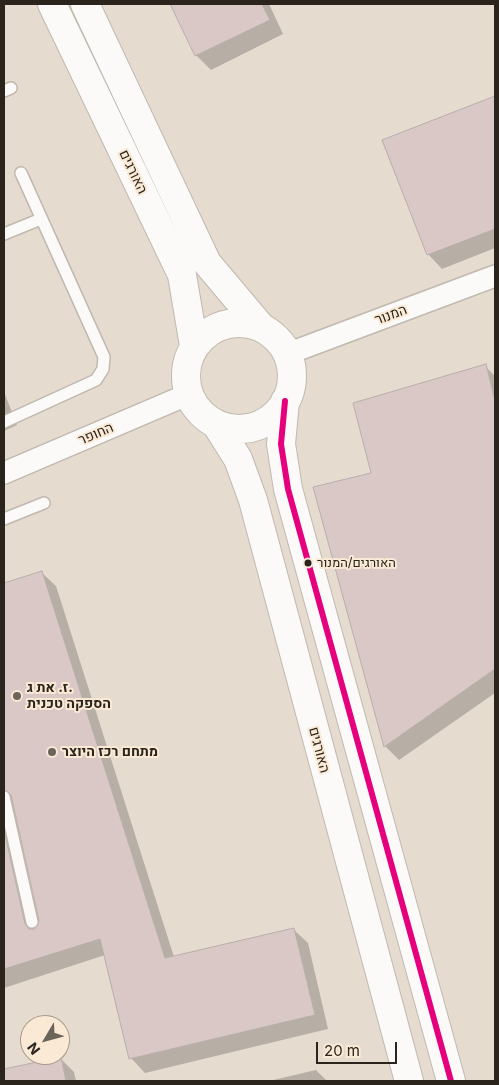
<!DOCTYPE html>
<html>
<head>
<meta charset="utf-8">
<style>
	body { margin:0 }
	#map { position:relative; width:499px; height:1085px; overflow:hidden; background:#e5dbcf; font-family:Inter,sans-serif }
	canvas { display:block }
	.frame { position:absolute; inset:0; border:5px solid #2a241c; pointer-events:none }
	.north { position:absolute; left:20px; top:1015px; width:50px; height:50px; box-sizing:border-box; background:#fae9d4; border:1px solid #a79a8a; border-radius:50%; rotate:233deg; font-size:14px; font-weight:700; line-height:20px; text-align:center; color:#2a241c }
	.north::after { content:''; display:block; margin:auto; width:18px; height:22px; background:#6b645b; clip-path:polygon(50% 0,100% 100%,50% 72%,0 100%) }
	.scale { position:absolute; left:316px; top:1042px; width:81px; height:22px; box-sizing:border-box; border:2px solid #2a241c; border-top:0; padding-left:6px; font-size:15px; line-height:18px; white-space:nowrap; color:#2a241c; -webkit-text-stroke:4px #fae9d4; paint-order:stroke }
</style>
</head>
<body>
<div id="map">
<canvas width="499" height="1085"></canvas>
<div class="frame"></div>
<div class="north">N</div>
<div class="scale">20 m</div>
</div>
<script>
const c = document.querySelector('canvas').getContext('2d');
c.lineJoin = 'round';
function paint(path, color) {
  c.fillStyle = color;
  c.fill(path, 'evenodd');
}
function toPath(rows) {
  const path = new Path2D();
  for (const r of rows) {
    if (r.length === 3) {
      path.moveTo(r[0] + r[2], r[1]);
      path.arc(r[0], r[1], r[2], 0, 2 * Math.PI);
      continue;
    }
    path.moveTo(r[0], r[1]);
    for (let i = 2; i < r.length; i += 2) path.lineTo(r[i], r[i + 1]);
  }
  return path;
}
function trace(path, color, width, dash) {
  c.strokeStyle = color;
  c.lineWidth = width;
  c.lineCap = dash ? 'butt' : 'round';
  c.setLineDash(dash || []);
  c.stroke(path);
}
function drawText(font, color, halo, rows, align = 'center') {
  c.font = font + ' Inter,Heebo,sans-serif';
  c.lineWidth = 4;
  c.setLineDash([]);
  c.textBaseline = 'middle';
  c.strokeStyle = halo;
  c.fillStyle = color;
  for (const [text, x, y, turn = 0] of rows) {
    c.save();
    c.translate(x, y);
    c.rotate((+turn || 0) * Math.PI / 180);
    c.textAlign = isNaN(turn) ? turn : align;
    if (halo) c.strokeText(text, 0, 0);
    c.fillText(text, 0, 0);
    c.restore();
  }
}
const shadow = toPath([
	[171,4,269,4,283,34,211,70,196,55],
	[495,98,495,248,442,269,428,254,384,141],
	[485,366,495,376,495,693,399,760,385,746,315,488,373,474],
	[4,392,17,425,4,431],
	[41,572,56,586,174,957,293,929,308,943,328,1029,145,1073,131,1058,105,955,4,988,4,584],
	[15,805,41,921,36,929,10,814,11,809],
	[60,1058,74,1072,76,1081,4,1081,4,1070],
	[316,1070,327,1081,269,1081]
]);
const building = toPath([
	[170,4,262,4,270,20,195,56,170,4],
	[495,96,495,229,427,255,382,140,495,96],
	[486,364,495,401,495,669,384,747,313,487,371,473,353,403,486,364],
	[42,571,165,958,294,928,315,1015,129,1059,100,939,4,969,4,830,25,924,29,929,34,929,39,921,11,795,4,790,4,583,42,571],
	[61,1057,66,1081,4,1081,4,1069,61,1057]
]);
const lane = toPath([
	[4,91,11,88],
	[4,234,41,219],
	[4,422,96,380,103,369,104,357,21,173],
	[4,519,44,503],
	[4,797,32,922]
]);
const street = toPath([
	[287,354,495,276],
	[4,473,189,394]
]);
const secondary = toPath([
	[52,4,182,275,194,346],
	[85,4,207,263,261,327],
	[239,376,53],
	[285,401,281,444,288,489,451,1081],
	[216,424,238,459,253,500,409,1081]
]);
const bus1 = toPath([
	[285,401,281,444,288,489,451,1081]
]);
const markers = [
	[308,563,4.5,"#2a241c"],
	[17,696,5,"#6b645b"],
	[52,752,5,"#6b645b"]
];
const busNames = [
	["האורגים/המנור",317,563]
];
const streetNames = [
	["האורגים",133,172,64],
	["המנור",391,315,-21],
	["החופר",96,434,-23],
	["האורגים",319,750,75]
];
const poiNames = [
	["ז. את ג.",27,688],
	["הספקה טכנית",27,704],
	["מתחם רכז היוצר",62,752]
];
paint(shadow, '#0003');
paint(building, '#dac8c7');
trace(building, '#b7aeaa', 1);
trace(lane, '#c0b9b0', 14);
trace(street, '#c0b9b0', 24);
trace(secondary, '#c0b9b0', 30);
trace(lane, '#fbfaf8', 11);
trace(street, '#fbfaf8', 21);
trace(secondary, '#fbfaf8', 28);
trace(bus1, '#e5007d', 6);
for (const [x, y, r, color] of markers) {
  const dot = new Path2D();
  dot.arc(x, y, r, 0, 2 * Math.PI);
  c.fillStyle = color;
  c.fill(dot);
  trace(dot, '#fae9d4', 2);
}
drawText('13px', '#2a241c', '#fae9d4', busNames, 'left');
drawText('14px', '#2a241c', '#fae9d4', streetNames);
drawText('bold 14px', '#2a241c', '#fae9d4', poiNames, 'left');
</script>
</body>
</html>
